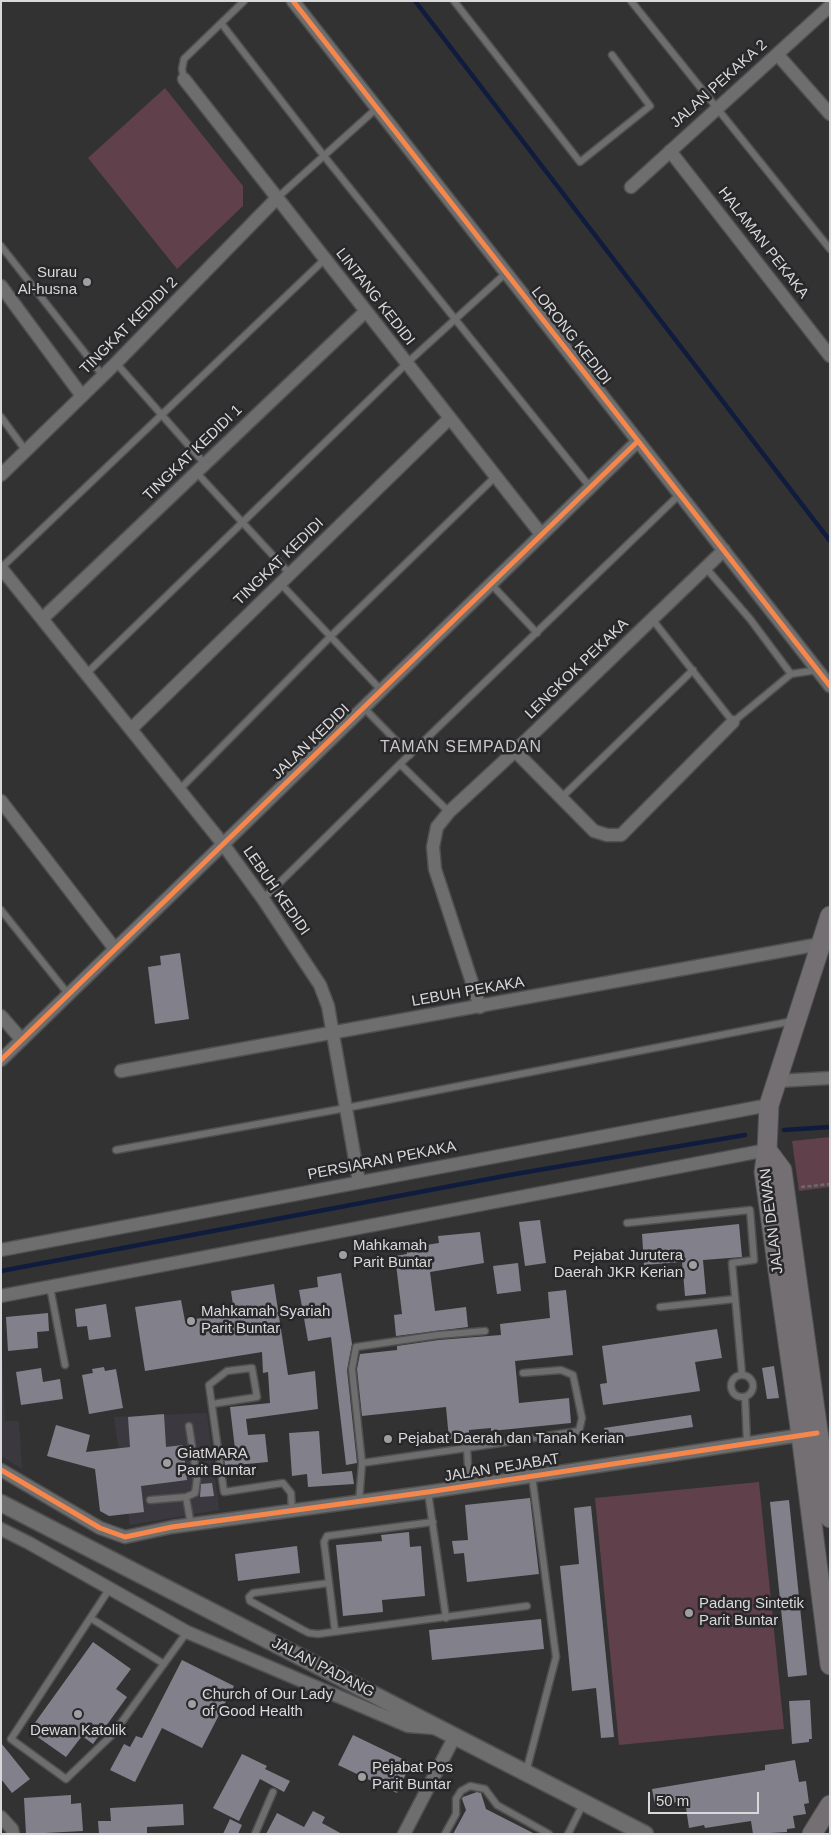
<!DOCTYPE html>
<html>
<head>
<meta charset="utf-8">
<style>
	body { margin:0 }
	#map { position:relative; width:831px; height:1835px; overflow:hidden; background:#323233; font-family:Helvetica,sans-serif }
	canvas { display:block }
	.frame { position:absolute; inset:0; border:2px solid #d9d8da; pointer-events:none }
	.scale { position:absolute; left:648px; top:1792px; width:111px; height:22px; box-sizing:border-box; border:2px solid #d9d8da; border-top:0; padding-left:6px; font-size:15px; line-height:18px; white-space:nowrap; color:#d9d8da; -webkit-text-stroke:4px #28272a; paint-order:stroke }
</style>
</head>
<body>
<div id="map">
<canvas width="831" height="1835"></canvas>
<div class="frame"></div>
<div class="scale">50 m</div>
</div>
<script>
const c = document.querySelector('canvas').getContext('2d');
c.lineJoin = 'round';
function paint(path, color) {
  c.fillStyle = color;
  c.fill(path, 'evenodd');
}
function toPath(rows) {
  const path = new Path2D();
  for (const r of rows) {
    if (r.length === 3) {
      path.moveTo(r[0] + r[2], r[1]);
      path.arc(r[0], r[1], r[2], 0, 2 * Math.PI);
      continue;
    }
    path.moveTo(r[0], r[1]);
    for (let i = 2; i < r.length; i += 2) path.lineTo(r[i], r[i + 1]);
  }
  return path;
}
function trace(path, color, width, dash) {
  c.strokeStyle = color;
  c.lineWidth = width;
  c.lineCap = dash ? 'butt' : 'round';
  c.setLineDash(dash || []);
  c.stroke(path);
}
function drawText(font, color, halo, rows, align = 'center') {
  c.font = font + ' Helvetica,sans-serif';
  c.lineWidth = 5;
  c.setLineDash([]);
  c.textBaseline = 'middle';
  c.strokeStyle = halo;
  c.fillStyle = color;
  for (const [text, x, y, turn = 0] of rows) {
    c.save();
    c.translate(x, y);
    c.rotate((+turn || 0) * Math.PI / 180);
    c.textAlign = isNaN(turn) ? turn : align;
    if (halo) c.strokeText(text, 0, 0);
    c.fillText(text, 0, 0);
    c.restore();
  }
}
const built = toPath([
	[1,1323,5,1421,19,1421,22,1469,1,1456],
	[207,1413,219,1510,130,1525,114,1417]
]);
const green = toPath([
	[165,88,243,186,243,206,177,269,88,158],
	[830,1137,830,1187,799,1191,792,1141],
	[759,1482,784,1729,619,1745,595,1498]
]);
const stream = toPath([
	[415,1,830,541],
	[784,1130,830,1127],
	[1,1271,515,1174,745,1135]
]);
const building = toPath([
	[180,953,189,1019,155,1024,148,967,161,965,160,956],
	[540,1220,546,1263,525,1266,519,1222],
	[739,1224,742,1257,703,1260,706,1294,685,1296,682,1262,644,1265,642,1234],
	[480,1232,484,1263,430,1272,435,1311,466,1307,468,1327,396,1336,394,1315,402,1314,395,1256,407,1254,406,1248,439,1243,438,1236],
	[518,1263,521,1291,497,1294,493,1266],
	[341,1273,352,1344,347,1370,357,1463,346,1465,331,1337,308,1341,299,1290,318,1287,317,1277],
	[274,1284,288,1375,315,1371,318,1409,246,1419,248,1435,265,1434,268,1462,225,1466,223,1450,235,1449,230,1407,270,1403,268,1372,263,1373,262,1352,145,1371,135,1307,181,1300,185,1321,234,1312,231,1291],
	[566,1290,573,1355,515,1361,519,1403,569,1398,571,1423,491,1431,491,1428,469,1430,469,1437,449,1439,446,1407,362,1416,357,1369,360,1354,397,1350,397,1346,439,1340,501,1335,500,1324,550,1318,548,1292],
	[106,1304,111,1337,89,1340,87,1326,77,1327,75,1309],
	[48,1313,49,1331,37,1332,38,1348,8,1351,6,1317],
	[717,1329,722,1358,695,1362,700,1391,603,1405,600,1384,607,1383,602,1346],
	[774,1366,779,1398,767,1399,762,1368],
	[104,1367,105,1371,116,1369,123,1408,89,1414,82,1375,93,1373,92,1369],
	[41,1368,43,1382,60,1379,63,1399,21,1405,16,1372],
	[164,1414,166,1447,183,1445,187,1480,141,1486,144,1512,109,1516,100,1511,95,1469,47,1456,56,1425,90,1435,86,1452,130,1447,128,1417],
	[691,1415,693,1427,606,1440,604,1428],
	[319,1431,322,1474,352,1471,354,1484,308,1487,307,1474,292,1476,289,1433],
	[212,1483,214,1496,200,1497,201,1484],
	[530,1498,539,1574,467,1582,464,1553,454,1554,452,1541,468,1540,465,1505],
	[789,1500,807,1675,788,1677,770,1502],
	[591,1506,614,1737,601,1738,596,1688,572,1691,560,1566,579,1564,574,1508],
	[409,1532,410,1547,421,1546,425,1596,382,1600,383,1612,343,1616,336,1545,382,1541,381,1535],
	[297,1546,300,1573,238,1581,235,1554],
	[541,1619,544,1649,432,1660,429,1630],
	[93,1642,131,1669,116,1689,127,1697,93,1744,82,1736,66,1757,29,1731],
	[182,1660,234,1686,202,1748,162,1728,135,1782,110,1770,124,1744,130,1747,136,1736,142,1738],
	[810,1700,812,1739,809,1739,809,1742,792,1744,789,1701],
	[353,1735,411,1763,397,1793,338,1765],
	[1,1743,30,1779,12,1793,1,1779],
	[242,1754,267,1766,265,1769,290,1781,284,1792,260,1779,239,1821,213,1808],
	[795,1760,799,1782,806,1781,809,1803,804,1804,806,1814,793,1816,795,1828,787,1829,787,1832,753,1834,751,1821,705,1828,704,1825,689,1828,685,1801,655,1805,652,1789,765,1770,765,1765],
	[477,1792,481,1793,486,1809,535,1834,453,1834,466,1810,462,1799,463,1797],
	[71,1795,71,1804,81,1803,83,1831,26,1834,24,1798],
	[183,1804,184,1825,147,1827,147,1834,99,1834,98,1821,111,1821,110,1808],
	[313,1811,325,1817,322,1823,342,1834,266,1834,277,1813,304,1827],
	[230,1819,242,1825,238,1834,223,1834]
]);
const path = toPath([
	[801,1187,830,1184]
]);
const service = toPath([
	[454,1,580,162,650,106,612,55],
	[631,1,830,249],
	[221,23,324,156,590,487],
	[184,79,182,69,184,59,244,1],
	[277,198,377,108],
	[1,246,103,376],
	[116,363,205,464],
	[1,417,26,451],
	[196,472,290,574],
	[1,568,325,259],
	[706,568,750,619,791,674,817,670],
	[280,583,381,690],
	[491,584,537,633],
	[652,619,733,722,791,674],
	[86,674,407,363,506,273],
	[364,708,410,755],
	[400,764,449,812],
	[179,790,331,636,496,476],
	[561,798,693,670],
	[263,899,400,764,680,494],
	[1,910,69,995],
	[116,1150,346,1108,793,1021],
	[627,1223,750,1210,754,1260,732,1263,742,1374],
	[50,1287,65,1365],
	[660,1307,735,1299],
	[742,1386,11],
	[745,1397,747,1443],
	[212,1404,257,1397,252,1368,227,1371,209,1385,224,1492,283,1483,291,1493,292,1511],
	[467,1448,579,1431,582,1418,573,1375,561,1370,523,1373],
	[362,1463,467,1448,469,1486],
	[428,1492,446,1618],
	[186,1497,191,1525],
	[150,1500,186,1497,195,1493,197,1479,189,1426],
	[359,1502,362,1463,352,1369,356,1347,438,1335,485,1331],
	[329,1583,253,1593,249,1597,250,1601,303,1630,309,1633,318,1634,527,1606],
	[110,1588,11,1739,66,1779,113,1734,187,1632],
	[92,1619,164,1664],
	[335,1631,324,1542,327,1536,433,1522],
	[526,1772,556,1657,532,1476],
	[255,1834,273,1792],
	[445,1834,456,1814,456,1799,461,1791,470,1786,485,1789,497,1805,549,1834],
	[568,1834,583,1804]
]);
const minor = toPath([
	[293,1,830,686],
	[777,54,830,114],
	[184,79,541,534],
	[670,151,830,356],
	[631,187,830,6],
	[1,286,82,396],
	[1,475,116,363,277,198],
	[1,568,223,844,263,899,320,985,328,1006,359,1182],
	[42,619,366,311],
	[131,729,450,418],
	[515,751,594,831,607,835,621,835,733,722],
	[1,801,115,949],
	[480,1007,435,869,433,847,437,827,449,812,515,751,724,550],
	[1,1016,22,1040],
	[1,1060,638,441],
	[121,1071,820,944],
	[777,1081,830,1078],
	[1,1250,769,1105],
	[1,1296,767,1150],
	[1,1470,100,1528,125,1537,172,1527,428,1492,808,1434],
	[1,1529,29,1543,187,1632,408,1726,434,1728],
	[1,1817,12,1829,13,1834],
	[404,1834,455,1736]
]);
const tertiary = toPath([
	[1,1503,645,1834]
]);
const secondary = toPath([
	[830,916,769,1105,767,1150,764,1172,801,1435,830,1665],
	[767,1150,782,1170,830,1518],
	[812,1834,830,1805]
]);
const cycleway = toPath([
	[293,1,830,686],
	[1,1060,638,441],
	[1,1470,100,1528,125,1537,172,1527,428,1492,817,1433]
]);
const markers = [
	[87,282,5,"#9f9ea0"],
	[343,1255,5,"#9f9ea0"],
	[693,1265,5,"#9f9ea0"],
	[191,1321,5,"#9f9ea0"],
	[388,1439,5,"#9f9ea0"],
	[167,1463,5,"#9f9ea0"],
	[689,1613,5,"#9f9ea0"],
	[192,1704,5,"#9f9ea0"],
	[78,1714,5,"#9f9ea0"],
	[362,1777,5,"#9f9ea0"]
];
const streetNames = [
	["JALAN PEKAKA 2",719,84,-42],
	["HALAMAN PEKAKA",763,243,52],
	["LINTANG KEDIDI",375,297,52],
	["TINGKAT KEDIDI 2",129,326,-45],
	["LORONG KEDIDI",571,336,52],
	["TINGKAT KEDIDI 1",193,453,-44],
	["TINGKAT KEDIDI",279,562,-44],
	["LENGKOK PEKAKA",577,669,-44],
	["JALAN KEDIDI",311,742,-44],
	["LEBUH KEDIDI",276,891,55],
	["LEBUH PEKAKA",468,992,-10],
	["PERSIARAN PEKAKA",382,1161,-11],
	["JALAN DEWAN",772,1221,-97],
	["JALAN PEJABAT",502,1468,-9],
	["JALAN PADANG",323,1668,27]
];
const poiNames = [
	["Surau",77,273,"right"],
	["Al-husna",77,290,"right"],
	["Mahkamah",353,1246],
	["Parit Buntar",353,1263],
	["Pejabat Jurutera",683,1256,"right"],
	["Daerah JKR Kerian",683,1273,"right"],
	["Mahkamah Syariah",201,1312],
	["Parit Buntar",201,1329],
	["Pejabat Daerah dan Tanah Kerian",398,1439],
	["GiatMARA",177,1454],
	["Parit Buntar",177,1471],
	["Padang Sintetik",699,1604],
	["Parit Buntar",699,1621],
	["Church of Our Lady",202,1695],
	["of Good Health",202,1712],
	["Dewan Katolik",78,1731,"center"],
	["Pejabat Pos",372,1768],
	["Parit Buntar",372,1785]
];
const neighbourhoodNames = [
	["TAMAN SEMPADAN",461,748]
];
paint(built, '#3c3840');
paint(green, '#60404a');
trace(stream, '#101c3e', 4.5);
paint(building, '#82818b');
trace(service, '#505050', 9);
trace(minor, '#505050', 15);
trace(tertiary, '#505050', 19);
trace(secondary, '#505050', 21);
trace(path, '#6c6b6c', 2.5, [4, 2.5]);
trace(service, '#6f6e6f', 6);
trace(minor, '#6f6e6f', 12);
trace(tertiary, '#6f6e6f', 16);
trace(secondary, '#736f73', 19);
trace(cycleway, '#f5874c', 5);
for (const [x, y, r, color] of markers) {
  const dot = new Path2D();
  dot.arc(x, y, r, 0, 2 * Math.PI);
  c.fillStyle = color;
  c.fill(dot);
  trace(dot, '#28272a', 2);
}
drawText('15px', '#d9d8da', '#28272a', streetNames);
drawText('15px', '#d9d8da', '#28272a', poiNames, 'left');
c.letterSpacing = '1px';
drawText('16px', '#cac7cb', '#28272a', neighbourhoodNames);
c.letterSpacing = '0px';
</script>
</body>
</html>
